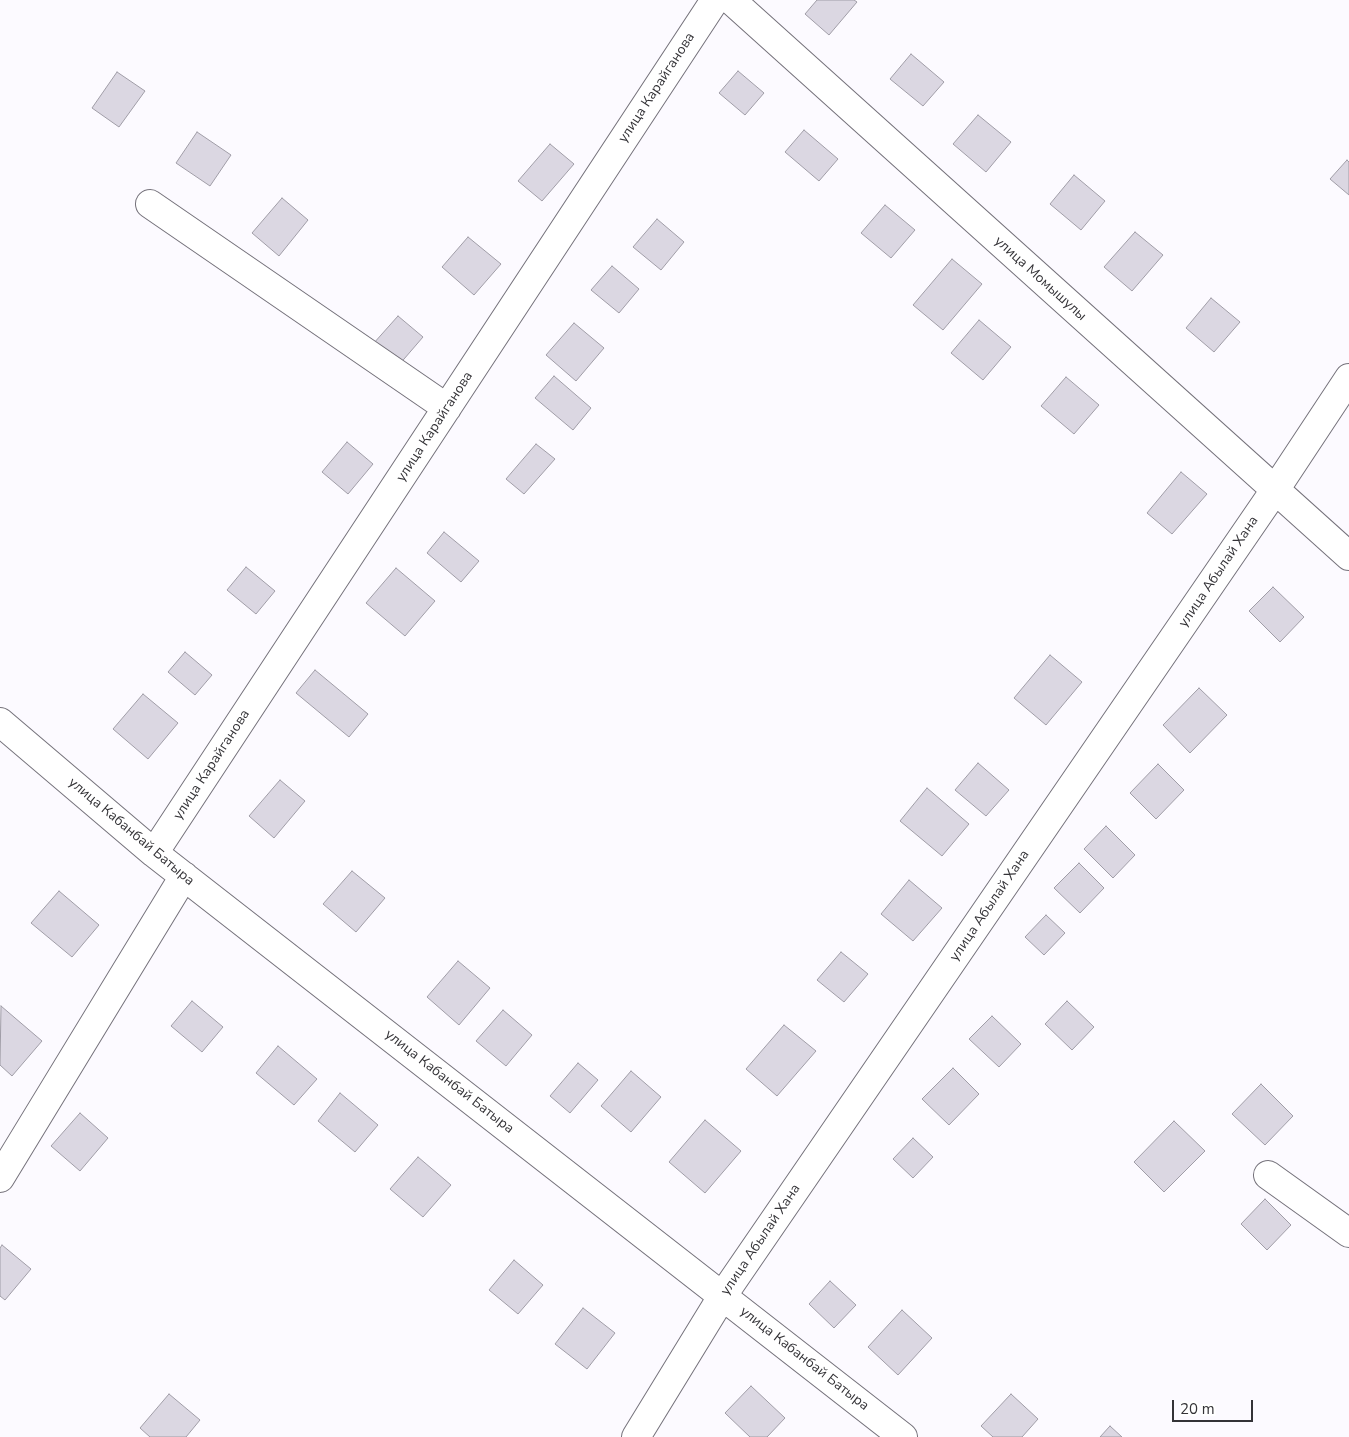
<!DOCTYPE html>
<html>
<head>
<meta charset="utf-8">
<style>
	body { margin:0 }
	#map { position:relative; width:1349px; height:1437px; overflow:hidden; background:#fcfaff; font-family:"Nunito Sans",sans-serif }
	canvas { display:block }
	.scale { position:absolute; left:1172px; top:1400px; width:81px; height:22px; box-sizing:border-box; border:2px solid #343337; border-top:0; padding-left:6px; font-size:15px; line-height:18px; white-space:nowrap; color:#343337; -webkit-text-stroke:4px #fff; paint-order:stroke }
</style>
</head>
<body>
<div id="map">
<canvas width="1349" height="1437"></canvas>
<div class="scale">20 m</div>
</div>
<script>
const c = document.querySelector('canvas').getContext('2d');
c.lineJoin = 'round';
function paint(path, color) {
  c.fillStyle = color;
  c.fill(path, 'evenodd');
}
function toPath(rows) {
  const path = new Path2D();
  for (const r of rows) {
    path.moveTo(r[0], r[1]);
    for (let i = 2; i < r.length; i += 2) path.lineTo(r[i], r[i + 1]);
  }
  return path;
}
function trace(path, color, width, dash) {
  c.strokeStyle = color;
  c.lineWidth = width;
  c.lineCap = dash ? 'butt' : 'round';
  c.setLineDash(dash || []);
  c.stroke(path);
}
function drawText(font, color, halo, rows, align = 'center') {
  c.font = font + ' "Nunito Sans",sans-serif';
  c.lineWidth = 4.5;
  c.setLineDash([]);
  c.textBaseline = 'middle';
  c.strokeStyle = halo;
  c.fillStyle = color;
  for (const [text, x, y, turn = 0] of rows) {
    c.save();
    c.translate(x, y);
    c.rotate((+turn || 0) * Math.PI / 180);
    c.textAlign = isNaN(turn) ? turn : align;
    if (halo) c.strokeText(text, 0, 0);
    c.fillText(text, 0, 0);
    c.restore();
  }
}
const building = toPath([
	[817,0,854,0,857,2,829,35,805,14,817,0],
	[911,54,944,82,923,106,890,79,911,54],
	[738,71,764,93,745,115,719,93,738,71],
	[117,72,145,91,119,127,92,108,117,72],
	[978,115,1011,142,986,172,953,144,978,115],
	[804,130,838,159,819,181,785,152,804,130],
	[197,132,231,155,210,186,176,163,197,132],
	[550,144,574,164,542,201,518,181,550,144],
	[1347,160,1349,162,1349,195,1330,179,1347,160],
	[1074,175,1105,201,1081,230,1050,204,1074,175],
	[282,198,308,220,279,256,252,233,282,198],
	[885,205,915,230,891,258,861,233,885,205],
	[657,219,684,242,661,270,633,247,657,219],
	[1135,232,1163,255,1132,291,1104,267,1135,232],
	[468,237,501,264,474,295,442,267,468,237],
	[952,259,982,284,943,330,913,305,952,259],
	[612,266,639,289,619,313,591,290,612,266],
	[1211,298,1240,322,1214,352,1186,328,1211,298],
	[398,316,423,337,398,366,373,344,398,316],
	[979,320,1011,347,983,380,951,353,979,320],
	[574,323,604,348,576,381,546,355,574,323],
	[554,376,591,408,573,430,535,398,554,376],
	[1066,377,1099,405,1074,434,1041,406,1066,377],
	[347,442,373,464,348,494,322,472,347,442],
	[536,444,555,459,524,494,506,479,536,444],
	[1181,472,1207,494,1172,534,1147,513,1181,472],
	[444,532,479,561,461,582,427,553,444,532],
	[246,567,275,591,256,614,227,590,246,567],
	[396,568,435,601,405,636,366,603,396,568],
	[1273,587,1304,617,1280,642,1249,611,1273,587],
	[185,652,212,675,195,695,168,672,185,652],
	[1050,655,1082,682,1046,725,1014,698,1050,655],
	[315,670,368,714,349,737,296,693,315,670],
	[1199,688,1227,715,1190,753,1163,725,1199,688],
	[143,694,178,723,148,759,113,729,143,694],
	[978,763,1009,790,986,816,955,790,978,763],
	[1158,764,1184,790,1156,819,1130,793,1158,764],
	[280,780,305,801,274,838,249,816,280,780],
	[927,788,969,824,942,856,900,821,927,788],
	[1106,826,1135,855,1113,878,1084,849,1106,826],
	[1079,863,1104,888,1080,913,1054,888,1079,863],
	[352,871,385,898,356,932,323,904,352,871],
	[909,880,942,908,913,941,881,914,909,880],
	[59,891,99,925,72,957,31,923,59,891],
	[1046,915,1065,933,1044,955,1025,937,1046,915],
	[841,952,868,974,844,1002,817,980,841,952],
	[458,961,490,988,459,1025,427,997,458,961],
	[192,1001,223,1027,202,1052,171,1026,192,1001],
	[1067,1001,1094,1027,1072,1050,1045,1024,1067,1001],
	[1,1006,42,1041,12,1076,0,1065,1,1006],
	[503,1010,532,1035,506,1066,476,1041,503,1010],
	[992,1016,1021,1044,999,1067,969,1039,992,1016],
	[784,1025,816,1051,777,1096,746,1069,784,1025],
	[278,1046,317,1079,294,1105,256,1073,278,1046],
	[578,1063,598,1080,570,1113,550,1096,578,1063],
	[953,1068,979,1094,949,1125,922,1099,953,1068],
	[631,1071,661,1097,631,1132,601,1106,631,1071],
	[1261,1084,1293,1116,1265,1145,1232,1114,1261,1084],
	[340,1093,378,1125,355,1152,318,1121,340,1093],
	[80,1113,108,1138,80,1171,51,1146,80,1113],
	[705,1120,741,1151,705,1193,669,1162,705,1120],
	[1174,1121,1205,1151,1164,1192,1134,1162,1174,1121],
	[913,1138,933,1157,913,1178,893,1159,913,1138],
	[418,1157,451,1185,423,1217,390,1189,418,1157],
	[1265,1199,1291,1225,1267,1250,1241,1224,1265,1199],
	[2,1245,31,1269,5,1300,0,1296,0,1248,2,1245],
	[514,1260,543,1285,518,1314,489,1290,514,1260],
	[830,1281,856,1305,834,1328,809,1304,830,1281],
	[583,1308,615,1333,587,1369,555,1344,583,1308],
	[902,1310,932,1338,898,1375,868,1347,902,1310],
	[751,1386,785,1418,767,1437,750,1437,725,1413,751,1386],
	[169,1394,200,1420,186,1437,150,1437,140,1428,169,1394],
	[1011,1394,1038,1419,1022,1437,993,1437,981,1426,1011,1394],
	[1110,1426,1122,1437,1100,1437,1110,1426]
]);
const minor = toPath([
	[731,0,1349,556],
	[150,204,447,408],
	[0,722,154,853,903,1437],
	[154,853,715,0],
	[1268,1175,1349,1233],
	[0,1178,184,876],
	[636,1437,723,1295,1275,490,1349,378]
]);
const streetNames = [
	["улица Карайганова",657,88,-57],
	["улица Момышулы",1040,279,42],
	["улица Карайганова",435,427,-57],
	["улица Абылай Хана",1219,572,-56],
	["улица Карайганова",212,765,-57],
	["улица Кабанбай Батыра",131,832,40],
	["улица Абылай Хана",990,906,-56],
	["улица Кабанбай Батыра",449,1082,38],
	["улица Абылай Хана",761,1240,-56],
	["улица Кабанбай Батыра",804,1359,38]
];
paint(building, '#dbd7e2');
trace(building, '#a09da7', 1);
trace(minor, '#75727b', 30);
trace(minor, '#fff', 28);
drawText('14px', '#343337', '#fff', streetNames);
</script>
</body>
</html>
